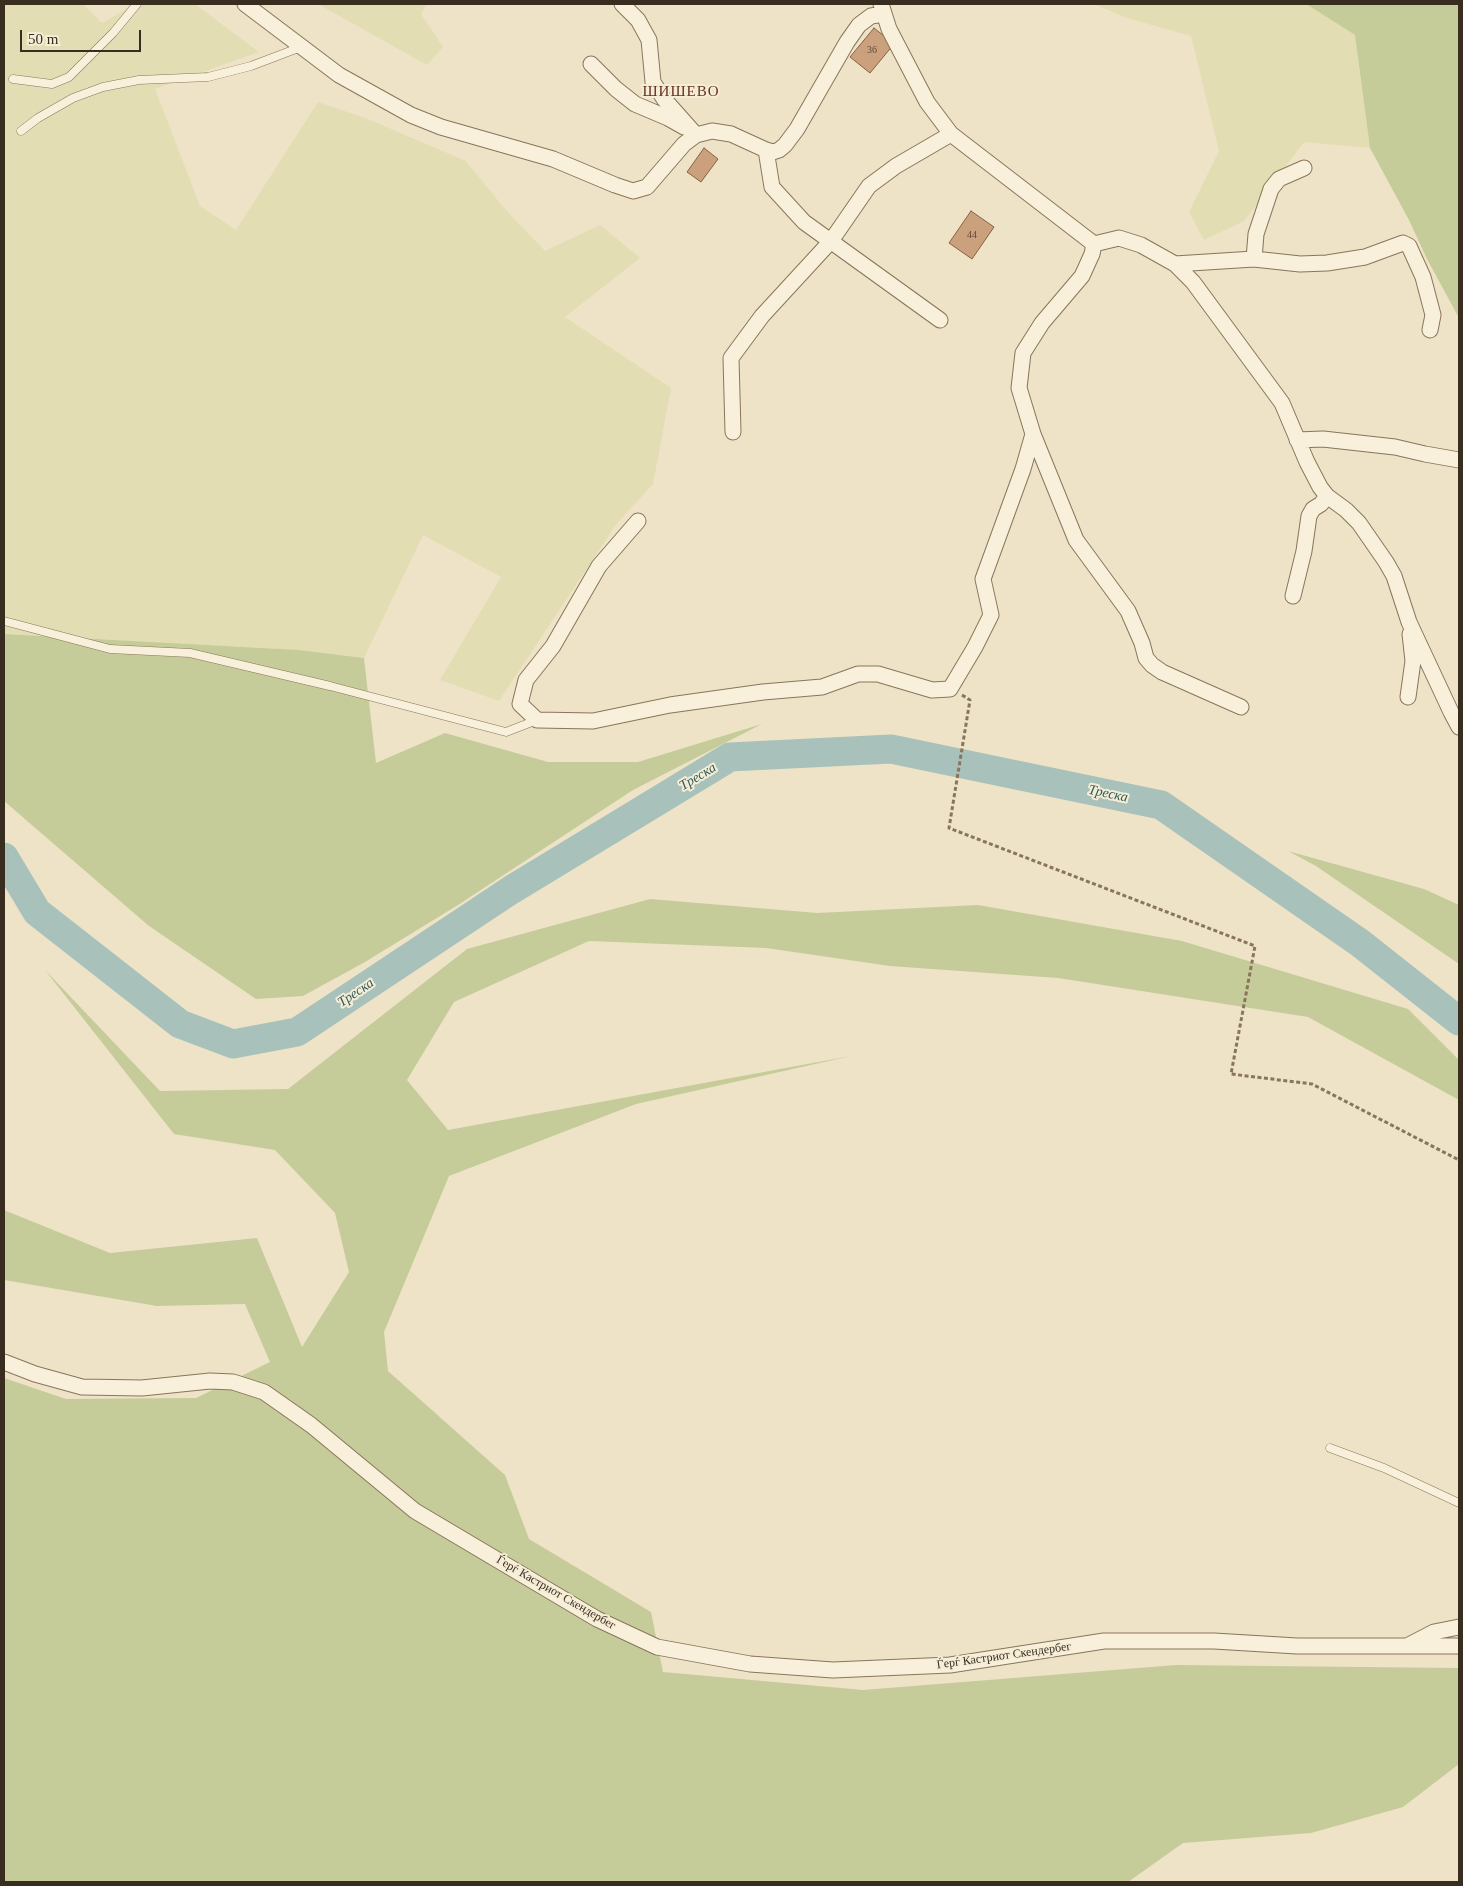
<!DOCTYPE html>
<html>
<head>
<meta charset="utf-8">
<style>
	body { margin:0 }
	#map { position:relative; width:1463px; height:1886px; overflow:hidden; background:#eee3c6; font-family:Georgia,serif }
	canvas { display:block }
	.frame { position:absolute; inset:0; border:5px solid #392d20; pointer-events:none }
	.scale { position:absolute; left:20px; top:30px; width:121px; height:22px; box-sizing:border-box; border:2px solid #392d20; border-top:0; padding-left:6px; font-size:15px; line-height:18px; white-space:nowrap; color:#392d20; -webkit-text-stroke:4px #f5edd6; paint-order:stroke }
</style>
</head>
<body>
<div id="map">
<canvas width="1463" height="1886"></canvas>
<div class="frame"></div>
<div class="scale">50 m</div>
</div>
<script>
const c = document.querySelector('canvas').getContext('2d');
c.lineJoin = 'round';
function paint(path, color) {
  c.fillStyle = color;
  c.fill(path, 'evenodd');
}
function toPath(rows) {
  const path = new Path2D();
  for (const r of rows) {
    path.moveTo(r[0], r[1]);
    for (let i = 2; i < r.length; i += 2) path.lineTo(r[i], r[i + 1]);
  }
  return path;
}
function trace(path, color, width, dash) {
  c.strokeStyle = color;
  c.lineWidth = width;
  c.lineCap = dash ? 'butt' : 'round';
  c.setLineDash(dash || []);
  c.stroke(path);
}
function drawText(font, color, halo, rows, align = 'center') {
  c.font = font + ' Georgia,serif';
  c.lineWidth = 4;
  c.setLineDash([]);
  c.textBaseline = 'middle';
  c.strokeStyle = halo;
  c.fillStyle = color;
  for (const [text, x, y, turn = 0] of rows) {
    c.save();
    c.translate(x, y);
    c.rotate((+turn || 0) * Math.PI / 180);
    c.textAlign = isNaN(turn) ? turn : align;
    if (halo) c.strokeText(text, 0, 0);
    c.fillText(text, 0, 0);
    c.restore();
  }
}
const farmland = toPath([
	[4,4,83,4,102,23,135,4,195,4,259,52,155,89,200,206,236,230,318,102,368,119,466,161,504,208,545,251,600,225,640,258,565,317,671,388,653,484,617,523,499,701,440,680,501,577,423,535,364,658,299,650,4,634],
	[318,4,427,4,421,14,443,47,427,65],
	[1094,4,1306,4,1355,35,1370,148,1304,142,1244,221,1204,240,1189,212,1219,151,1191,36,1127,18]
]);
const green = toPath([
	[1306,4,1459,4,1459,318,1427,259,1409,220,1370,148,1355,35],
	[4,634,299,650,364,658,376,763,445,733,548,762,638,762,762,724,633,790,458,905,365,962,303,996,256,999,149,926,4,801],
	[1288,851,1424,889,1459,905,1459,964,1316,866],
	[650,899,817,913,978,905,1182,941,1408,1009,1459,1060,1459,1100,1308,1017,1058,978,890,966,766,948,589,941,454,1002,407,1080,448,1130,851,1056,636,1104,449,1176,384,1332,388,1371,505,1475,529,1539,651,1612,663,1672,863,1690,1176,1665,1459,1668,1459,1764,1403,1807,1311,1833,1183,1843,1128,1882,4,1882,4,1378,66,1399,196,1398,270,1362,245,1304,157,1306,4,1280,4,1210,110,1253,257,1238,302,1347,349,1272,335,1213,275,1150,174,1134,45,970,160,1091,288,1089,467,949]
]);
const river = toPath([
	[4,857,37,912,180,1024,233,1044,297,1032,511,890,730,757,891,749,1161,805,1360,943,1459,1021]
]);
const building = toPath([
	[874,28,894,44,870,73,850,57,874,28],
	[704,148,718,159,701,182,687,172,704,148],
	[971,211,994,227,972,259,949,243,971,211]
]);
const path = toPath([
	[962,695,970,700,949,828,1255,946,1231,1074,1312,1084,1459,1160]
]);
const lane = toPath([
	[13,79,52,84,69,77,113,33,137,4],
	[21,131,38,118,73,98,103,87,139,80,208,77,251,66,301,47],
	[4,621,110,649,190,653,330,686,506,732,537,720],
	[1330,1448,1384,1468,1459,1503]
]);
const street = toPath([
	[245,4,339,75,411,115,441,127,553,159,615,185,633,191,647,187,684,144,696,135,712,131,731,134,766,150,773,152,779,150,785,145,797,129,847,42,859,25,871,16,884,14],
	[622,4,638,20,649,40,653,82,664,99,696,135],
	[881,4,889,29,927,102,951,134,1094,244,1119,238,1141,245,1175,264,1193,282,1282,403,1307,462,1320,487,1327,496,1346,510,1359,523,1386,562,1394,576,1409,622,1451,712,1459,727],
	[591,64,616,89,635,104,668,118,684,127],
	[766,150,772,187,804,222,940,320],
	[1254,259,1256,234,1271,189,1279,179,1304,168],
	[1175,264,1254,259,1300,264,1327,263,1365,257,1403,243,1409,246,1423,277,1433,315,1430,330],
	[733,432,731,358,762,316,831,241,869,186,896,166,951,134],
	[1033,434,1076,540,1128,611,1142,643,1146,658,1152,665,1162,672,1241,707],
	[1297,440,1323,439,1395,447,1425,454,1459,460],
	[638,521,599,566,553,646,526,680,520,704,537,720,593,721,670,705,763,692,822,687,858,674,878,674,932,690,950,689,975,647,991,615,983,579,1023,469,1033,434,1019,388,1023,353,1042,323,1082,276,1092,254,1094,244],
	[1293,596,1304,551,1309,516,1313,509,1321,504,1327,496],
	[1408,697,1413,661,1410,634],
	[4,1362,35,1374,82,1387,142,1388,210,1381,233,1382,264,1392,311,1425,415,1511,597,1619,657,1647,750,1664,833,1670,950,1665,1104,1641,1214,1641,1297,1646,1459,1646],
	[1409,1645,1434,1632,1459,1627]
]);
const numberNames = [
	["36",872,50],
	["44",972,235]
];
const streetNames = [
	["Ѓерѓ Кастриот Скендербег",556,1593,30],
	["Ѓерѓ Кастриот Скендербег",1004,1656,-8]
];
const waterNames = [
	["Треска",698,777,-31],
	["Треска",1108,794,12],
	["Треска",356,993,-34]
];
const quarterNames = [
	["ШИШЕВО",681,92]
];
paint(farmland, '#e3ddb4');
paint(green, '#c5cc9a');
trace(river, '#a8c1bb', 29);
paint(building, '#cba07d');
trace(building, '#886042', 1);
trace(lane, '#89755c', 9);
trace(street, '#89755c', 17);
trace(path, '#89755c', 3, [4, 2.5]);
trace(lane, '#f8f0da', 8);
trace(street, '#f8f0da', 15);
drawText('10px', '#5e4a37', null, numberNames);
drawText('12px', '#392d20', '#f5edd6', streetNames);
drawText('italic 14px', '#2f5957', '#f5edd6', waterNames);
c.letterSpacing = '1px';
drawText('15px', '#653020', '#f5edd6', quarterNames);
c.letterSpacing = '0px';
</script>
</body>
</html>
